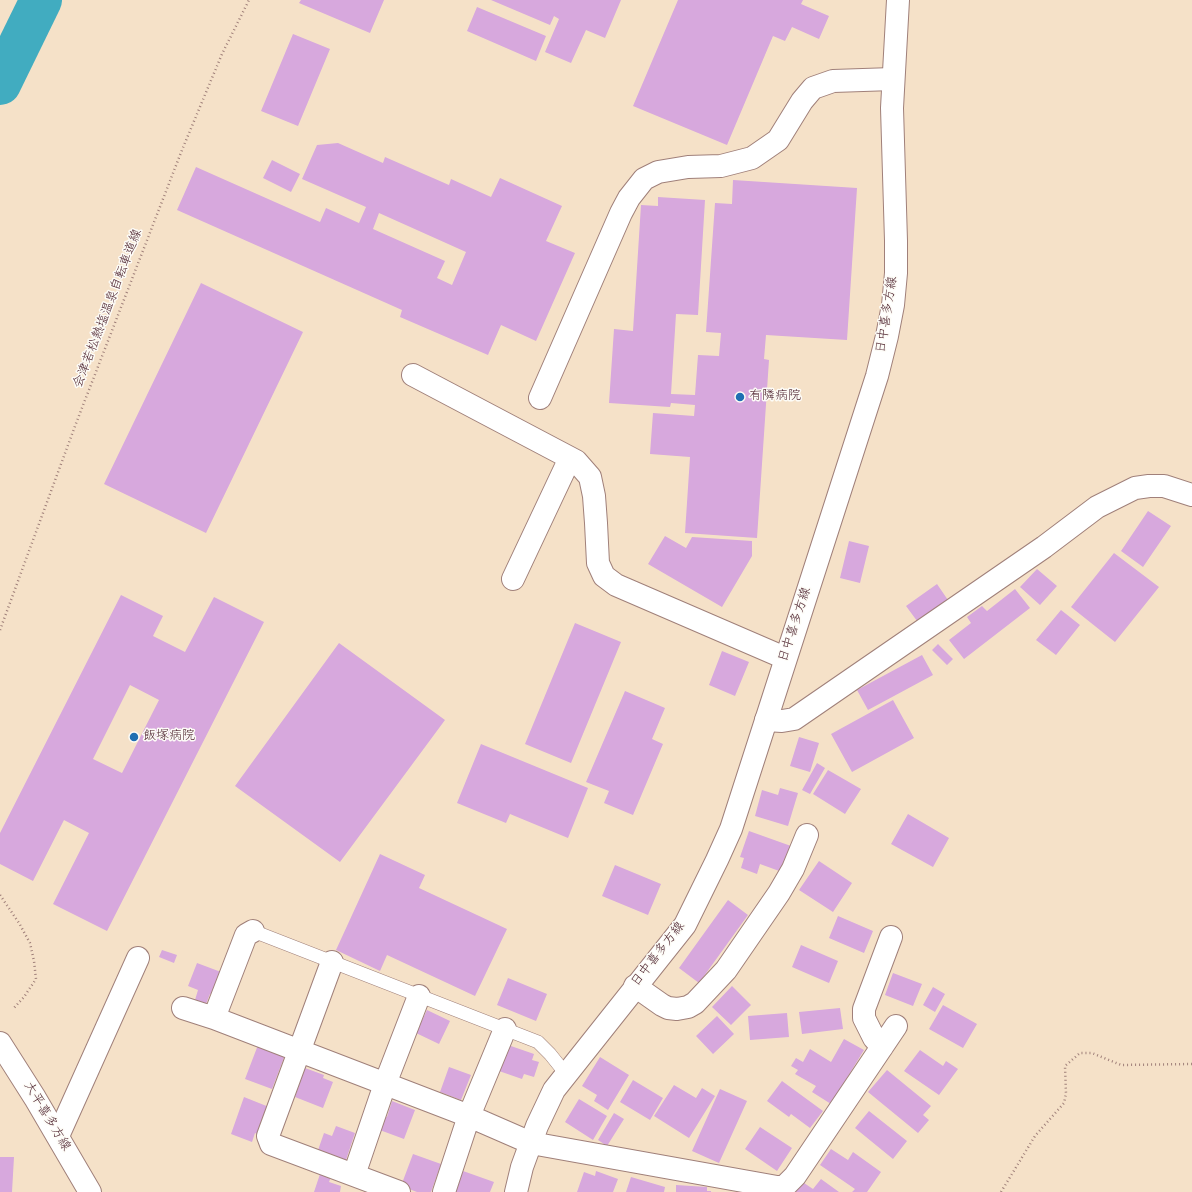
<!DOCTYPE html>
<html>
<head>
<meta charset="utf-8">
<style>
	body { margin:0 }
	canvas { display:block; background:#f5e1c8 }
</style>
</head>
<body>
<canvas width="1192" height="1192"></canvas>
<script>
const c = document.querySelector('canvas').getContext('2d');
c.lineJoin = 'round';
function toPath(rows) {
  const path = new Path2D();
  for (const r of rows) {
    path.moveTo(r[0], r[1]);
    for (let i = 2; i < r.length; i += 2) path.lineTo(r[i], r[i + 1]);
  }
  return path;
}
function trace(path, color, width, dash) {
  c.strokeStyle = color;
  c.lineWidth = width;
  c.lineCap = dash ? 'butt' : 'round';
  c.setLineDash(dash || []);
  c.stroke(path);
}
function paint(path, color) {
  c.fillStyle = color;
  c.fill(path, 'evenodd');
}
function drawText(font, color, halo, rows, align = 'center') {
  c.font = font + ' "Gochi Hand","Klee One",sans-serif';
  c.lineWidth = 3;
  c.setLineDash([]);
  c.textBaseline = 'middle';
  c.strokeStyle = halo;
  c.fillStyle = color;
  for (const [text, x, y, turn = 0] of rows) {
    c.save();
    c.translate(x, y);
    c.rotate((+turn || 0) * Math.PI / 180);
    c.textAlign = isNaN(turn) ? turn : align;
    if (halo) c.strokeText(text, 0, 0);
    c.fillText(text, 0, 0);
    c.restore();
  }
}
const river = toPath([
	[0,84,41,0]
]);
const building = toPath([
	[301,0,384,0,370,33,299,3],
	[491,0,621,0,605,38,586,30,571,63,545,52,559,19,554,16,550,25],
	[678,0,803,0,801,4,829,16,819,39,792,27,785,41,773,36,727,145,633,106],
	[477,7,546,36,536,61,467,31],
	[293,34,330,49,298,126,261,111],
	[338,143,383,163,385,157,449,185,451,179,491,197,500,178,562,206,546,241,575,253,536,341,501,325,488,355,400,317,402,310,177,210,196,167,320,222,326,208,359,223,366,207,302,179,317,145],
	[379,213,466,252,452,285,437,278,445,261,373,229],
	[272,160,300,174,291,192,263,178],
	[733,180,857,188,847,340,766,335,764,359,769,360,757,538,685,533,690,457,650,454,653,413,694,416,695,405,671,403,670,407,609,403,614,329,633,331,641,205,658,206,658,197,705,200,698,315,676,314,671,394,695,395,698,355,719,356,721,333,706,332,715,203,732,204],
	[201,283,303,332,206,533,104,484],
	[1148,511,1171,526,1143,567,1121,551],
	[665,536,686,548,692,537,752,541,752,556,722,607,648,564],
	[849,541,869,546,860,583,840,578],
	[1114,553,1159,587,1115,642,1071,607],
	[1037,569,1057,586,1040,605,1020,587],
	[937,584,950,603,920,625,906,606],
	[1015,589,1030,608,964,659,949,640,971,623,967,617,982,606,987,611],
	[121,595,163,616,153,636,185,652,214,597,264,622,107,931,53,904,89,833,64,820,33,881,0,864,0,833],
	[130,685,159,700,122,773,93,759],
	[1061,610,1080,625,1056,655,1036,640],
	[575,623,621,642,571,763,525,744],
	[339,643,445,720,340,862,235,786],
	[938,644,953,659,947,665,932,650],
	[722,651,749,662,735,696,709,685],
	[922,655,933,675,868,710,857,690],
	[625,691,665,708,652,739,663,744,633,815,604,803,609,791,586,782],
	[893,700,914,738,852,772,831,734],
	[799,737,819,743,810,772,790,766],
	[481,744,588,788,568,838,510,814,506,823,457,803],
	[817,763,825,768,810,794,802,790],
	[828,770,861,789,845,814,813,794],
	[780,788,798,793,788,826,755,816,762,790,778,795],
	[908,814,949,838,933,867,891,844],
	[749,831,791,846,782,872,760,864,757,874,741,868,744,858,740,857],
	[380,854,425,875,419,888,507,929,475,996,387,955,380,971,336,950],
	[819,861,852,883,833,912,799,890],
	[615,865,661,884,648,915,602,896],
	[728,900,748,915,699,983,679,968],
	[838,916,873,931,864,953,829,938],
	[801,945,838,961,829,983,792,967],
	[162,950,177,955,174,963,159,957],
	[197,963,221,972,213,995,210,994,206,1004,195,1000,198,990,188,986],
	[893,973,922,984,913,1006,885,995],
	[508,978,547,994,536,1021,497,1005],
	[732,986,751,1005,731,1025,712,1007],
	[933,987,945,994,935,1012,923,1005],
	[943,1005,977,1024,963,1048,929,1029],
	[840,1008,843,1029,802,1034,799,1012],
	[427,1010,450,1021,439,1044,416,1033],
	[787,1013,789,1037,750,1040,748,1016],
	[717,1016,734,1034,713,1054,696,1036],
	[844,1039,864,1050,831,1104,812,1092,816,1086,795,1074,798,1070,791,1066,796,1058,803,1062,810,1049,831,1062],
	[258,1045,285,1055,272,1089,245,1079],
	[508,1045,534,1054,532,1060,539,1062,534,1077,524,1074,522,1079,499,1071],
	[920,1050,943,1066,946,1061,958,1069,939,1095,904,1071],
	[600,1057,629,1075,608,1110,594,1101,597,1095,582,1086],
	[449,1067,471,1075,461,1100,440,1092],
	[305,1068,324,1075,323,1078,333,1082,323,1108,295,1097],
	[887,1070,931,1106,923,1115,929,1120,918,1133,868,1092],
	[633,1080,663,1098,650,1120,620,1102],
	[782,1081,823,1111,810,1128,791,1114,789,1117,767,1101],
	[674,1085,696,1098,702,1088,715,1096,689,1138,654,1116],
	[720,1089,747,1101,719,1163,692,1151],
	[244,1097,269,1107,259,1135,255,1133,252,1142,231,1134],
	[579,1099,607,1116,593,1140,565,1122],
	[392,1101,415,1110,404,1139,377,1129,382,1116,387,1117],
	[869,1111,907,1141,893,1159,855,1128],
	[614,1113,624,1119,607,1146,598,1140],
	[336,1126,355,1133,345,1163,317,1153,324,1133,332,1136],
	[760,1127,792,1148,777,1171,745,1149],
	[831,1149,848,1160,853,1152,881,1172,867,1192,852,1192,855,1189,820,1165],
	[413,1154,441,1164,431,1192,417,1192,401,1186],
	[0,1157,14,1157,12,1192,0,1192],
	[463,1171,494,1182,490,1192,455,1192],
	[596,1171,618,1179,613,1192,577,1192,584,1172,595,1176],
	[320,1174,331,1177,329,1182,341,1186,340,1192,314,1192],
	[631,1177,665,1187,664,1192,626,1192],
	[821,1179,839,1192,794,1192,801,1181,813,1189],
	[676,1185,707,1187,707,1191,711,1191,711,1192,676,1192]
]);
const path = toPath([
	[0,630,75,426,182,150,222,54,249,0],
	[0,895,19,923,30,943,34,961,36,979,24,997,13,1009],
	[1001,1192,1035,1136,1064,1103,1066,1094,1065,1066,1080,1053,1092,1053,1121,1065,1192,1064]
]);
const lane = toPath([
	[253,931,538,1042,550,1054,566,1074]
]);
const street = toPath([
	[413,375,576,461,590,477,594,496,596,523,598,563,604,576,616,585,785,658],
	[540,398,621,213,629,198,644,179,658,172,688,167,721,166,752,158,778,140,802,101,813,88,833,81,893,79],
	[513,579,570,458],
	[766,720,782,721,794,719,1044,547,1097,507,1135,488,1149,486,1164,486,1192,495],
	[332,962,268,1136,271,1144,399,1192],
	[635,986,662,1005,668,1008,677,1009,688,1007,695,1003,726,970,779,893,793,869,807,835],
	[183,1008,214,1018,469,1116,531,1143,777,1187,784,1187,795,1176,896,1026],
	[214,1018,246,935,253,931],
	[882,1047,874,1038,864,1018,864,1009,891,937],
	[58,1136,138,958],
	[354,1175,385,1084,419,996],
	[444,1192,469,1116,505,1029]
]);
const secondary = toPath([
	[0,1043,35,1098,90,1192],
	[516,1192,522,1167,537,1126,554,1090,685,925,717,860,731,829,877,376,887,336,893,305,896,273,896,241,892,108,898,0]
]);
const markers = [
	[740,397,5,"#1f6fb2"],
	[134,737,5,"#1f6fb2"]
];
const streetNames = [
	["会津若松熱塩温泉自転車道線",109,309,-69],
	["日中喜多方線",888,315,-81],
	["日中喜多方線",796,625,-72],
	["日中喜多方線",659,955,-52],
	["大平喜多方線",46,1117,59]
];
const poiNames = [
	["有隣病院",749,397],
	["飯塚病院",143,737]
];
trace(river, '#41acc0', 42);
paint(building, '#d7a8dd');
trace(lane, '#a0807a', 14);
trace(street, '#a0807a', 24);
trace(secondary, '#a0807a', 24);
trace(path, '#a0807a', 2.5, [1, 3]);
trace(lane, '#fff', 13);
trace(street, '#fff', 22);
trace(secondary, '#fff', 22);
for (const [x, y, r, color] of markers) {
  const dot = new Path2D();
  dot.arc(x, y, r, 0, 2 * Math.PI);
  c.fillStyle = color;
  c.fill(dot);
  trace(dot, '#fdfcf7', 1.5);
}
drawText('13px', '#4a1f2b', '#fdfcf7', streetNames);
drawText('13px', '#4a1f2b', '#fdfcf7', poiNames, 'left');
</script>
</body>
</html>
